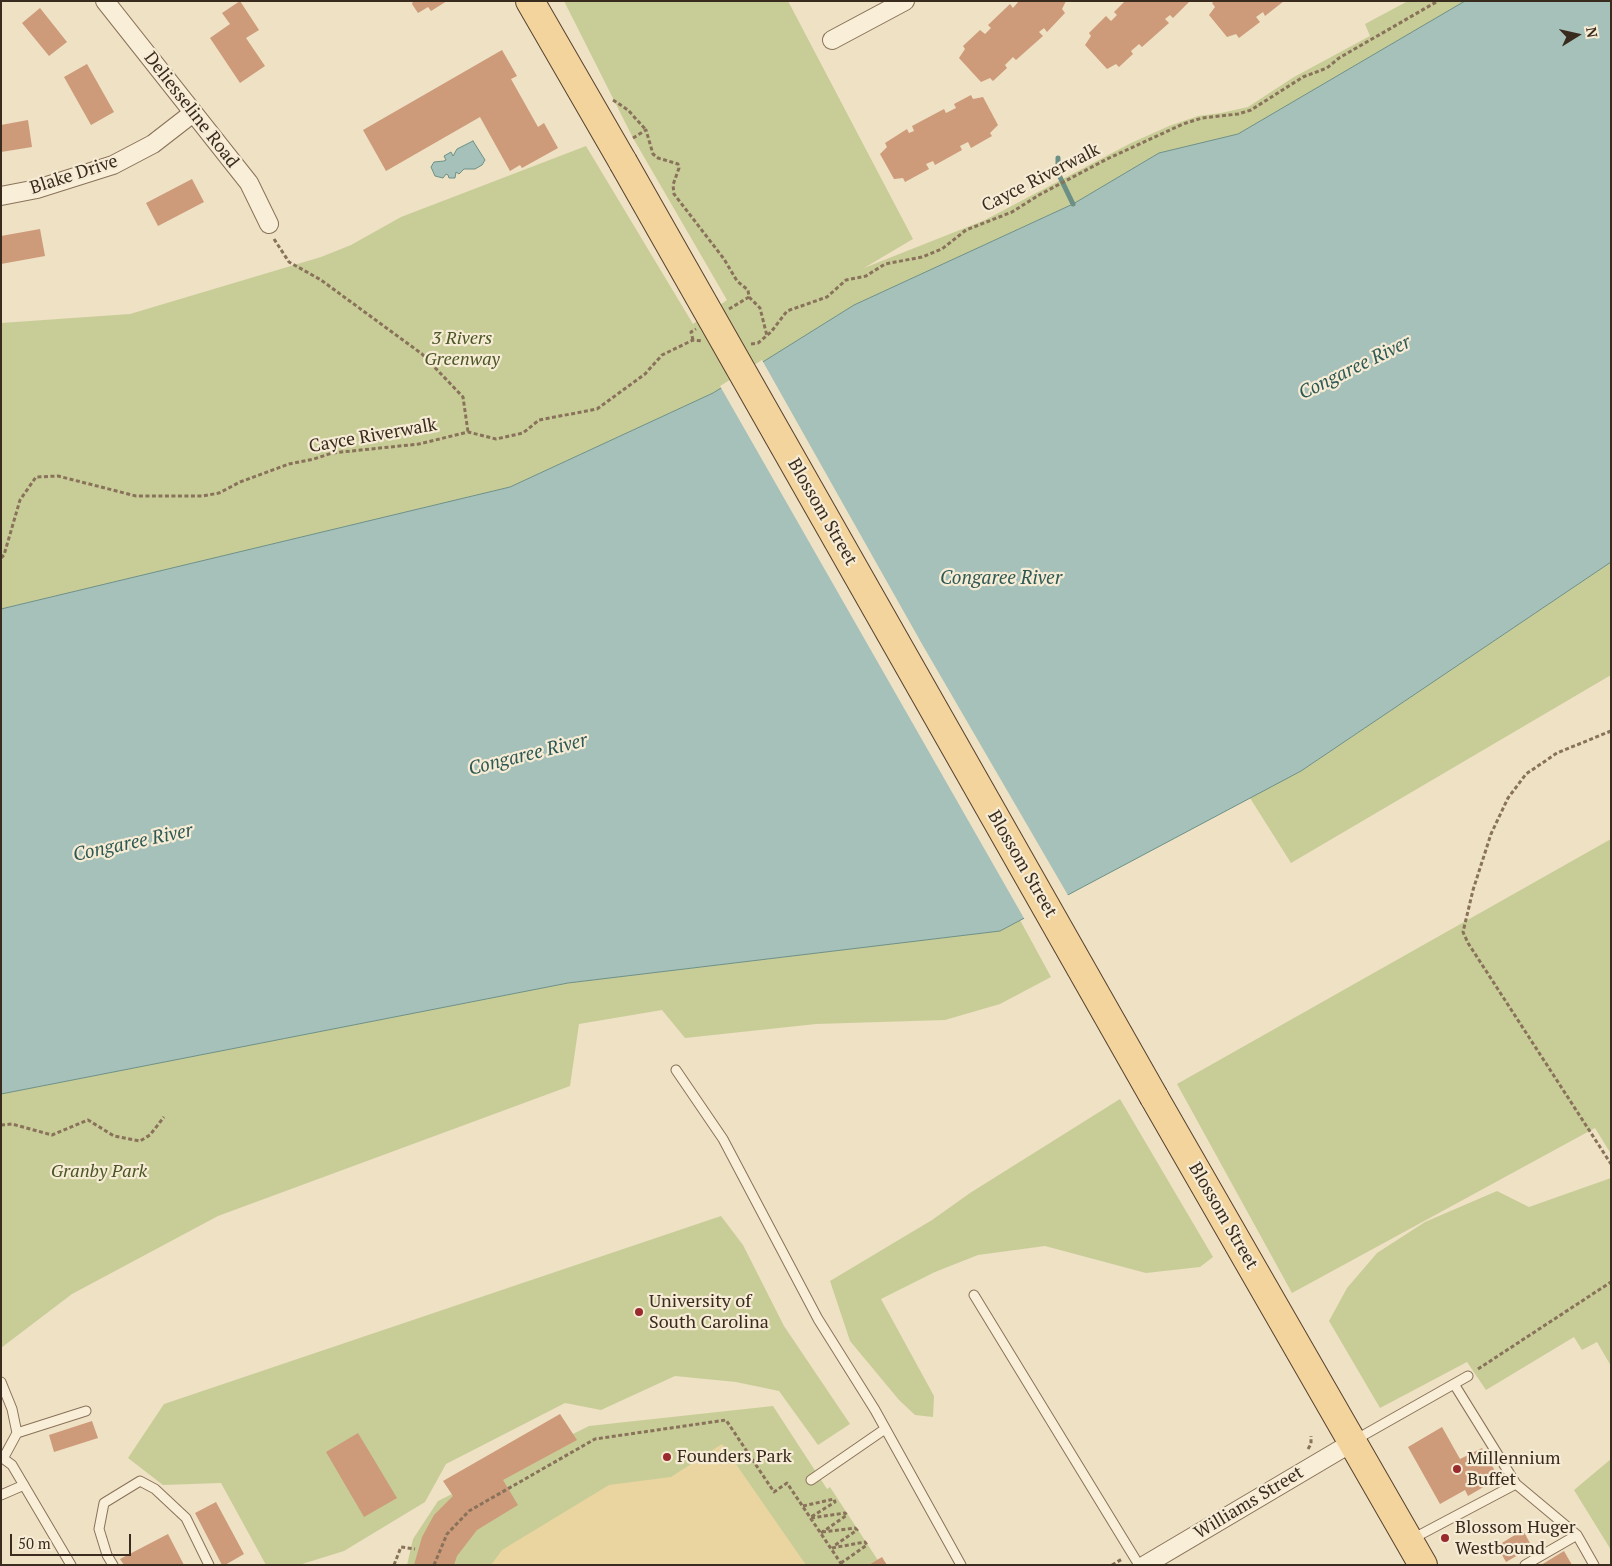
<!DOCTYPE html>
<html>
<head>
<meta charset="utf-8">
<style>
	body { margin:0 }
	#map { position:relative; width:1612px; height:1566px; overflow:hidden; background:#eee1c4; font-family:"PT Serif",serif }
	canvas { display:block }
	.frame { position:absolute; inset:0; border:2px solid #392b1e; pointer-events:none }
	.north { position:absolute; left:1552px; top:10px; width:50px; height:50px; -webkit-text-stroke:4px #f6ebd4; paint-order:stroke; rotate:80deg; font-size:14px; font-weight:700; line-height:20px; text-align:center; color:#392b1e }
	.north::after { content:''; display:block; margin:auto; width:18px; height:22px; background:#392b1e; clip-path:polygon(50% 0,100% 100%,50% 72%,0 100%) }
	.scale { position:absolute; left:10px; top:1534px; width:121px; height:22px; box-sizing:border-box; border:2px solid #392b1e; border-top:0; padding-left:6px; font-size:15px; line-height:18px; white-space:nowrap; color:#392b1e; -webkit-text-stroke:4px #f6ebd4; paint-order:stroke }
</style>
</head>
<body>
<div id="map">
<canvas width="1612" height="1566"></canvas>
<div class="frame"></div>
<div class="north">N</div>
<div class="scale">50 m</div>
</div>
<script>
const c = document.querySelector('canvas').getContext('2d');
c.lineJoin = 'round';
function paint(path, color) {
  c.fillStyle = color;
  c.fill(path, 'evenodd');
}
function toPath(rows) {
  const path = new Path2D();
  for (const r of rows) {
    path.moveTo(r[0], r[1]);
    for (let i = 2; i < r.length; i += 2) path.lineTo(r[i], r[i + 1]);
  }
  return path;
}
function trace(path, color, width, dash) {
  c.strokeStyle = color;
  c.lineWidth = width;
  c.lineCap = dash ? 'butt' : 'round';
  c.setLineDash(dash || []);
  c.stroke(path);
}
function drawText(font, color, halo, rows, align = 'center') {
  c.font = font + ' "PT Serif",serif';
  c.lineWidth = 4.5;
  c.setLineDash([]);
  c.textBaseline = 'middle';
  c.strokeStyle = halo;
  c.fillStyle = color;
  for (const [text, x, y, turn = 0] of rows) {
    c.save();
    c.translate(x, y);
    c.rotate((+turn || 0) * Math.PI / 180);
    c.textAlign = isNaN(turn) ? turn : align;
    if (halo) c.strokeText(text, 0, 0);
    c.fillText(text, 0, 0);
    c.restore();
  }
}
const green = toPath([
	[564,1,788,1,913,239,864,268,985,220,1131,143,1169,126,1198,116,1221,113,1248,107,1294,77,1370,36,1365,24,1408,1,1465,1,1238,134,1159,153,1073,204,854,305,713,393,510,487,1,609,1,323,130,314,321,257,351,245,401,217,586,146,693,324,727,300,633,138],
	[1611,562,1611,675,1291,863,1250,798,1301,771],
	[1611,839,1611,1154,1595,1128,1292,1293,1177,1084],
	[1020,920,1051,977,1000,1004,945,1020,816,1024,685,1038,662,1010,579,1024,570,1086,218,1216,72,1294,1,1348,1,1094,568,983,1000,931],
	[1120,1099,1213,1257,1200,1267,1146,1273,1045,1246,978,1255,935,1272,881,1299,934,1396,933,1417,915,1415,899,1400,850,1341,830,1281,932,1220,970,1193],
	[1611,1178,1611,1366,1597,1342,1582,1350,1574,1337,1486,1390,1467,1362,1380,1408,1329,1321,1347,1288,1377,1253,1425,1222,1497,1191,1529,1207],
	[721,1216,743,1245,784,1326,850,1424,818,1445,779,1391,736,1382,675,1376,601,1410,565,1403,446,1464,425,1502,344,1551,299,1565,266,1565,221,1483,163,1485,128,1458,164,1404],
	[773,1406,827,1489,830,1487,881,1565,407,1565,413,1539,438,1501,589,1426],
	[1611,1459,1611,1550,1574,1490]
]);
const sand = toPath([
	[722,1444,806,1565,491,1565,502,1550,609,1485,671,1477]
]);
const water = toPath([
	[1465,1,1611,1,1611,562,1301,771,1000,931,568,983,1,1094,1,609,510,487,713,393,854,305,1073,204,1159,153,1238,134,1465,1],
	[473,141,485,160,482,165,475,169,464,169,459,174,456,172,455,178,449,178,448,175,446,174,443,178,435,176,431,167,434,162,444,161,446,160,444,156,451,152,453,156,457,149,473,141]
]);
const pier = toPath([
	[762,360,922,644,1069,897,1025,920,720,386]
]);
const stream = toPath([
	[1058,158,1058,173,1073,204]
]);
const building = toPath([
	[240,1,259,30,246,38,265,66,240,83,210,38,230,24,222,13],
	[413,1,447,1,431,11,428,7,418,13,412,4],
	[1019,1,1066,1,1062,9,1065,13,1047,32,1044,28,1039,32,1043,36,1016,60,1013,57,1005,65,1007,68,993,81,990,78,981,82,959,58,965,49,963,46,980,30,985,34,991,28,988,25,1010,4,1013,8],
	[1125,1,1190,1,1173,18,1170,15,1165,19,1169,23,1142,47,1139,44,1131,51,1133,54,1119,67,1116,64,1107,69,1085,45,1091,36,1089,33,1106,16,1111,21,1117,15,1114,12],
	[1214,1,1284,1,1265,16,1263,12,1256,17,1260,22,1239,38,1236,34,1227,37,1209,15,1215,7,1212,3],
	[40,8,67,42,49,56,22,23],
	[502,50,517,76,511,79,538,127,544,123,558,148,522,168,520,165,510,171,480,117,386,171,363,130],
	[87,64,114,112,91,125,64,77],
	[971,95,973,99,983,97,998,125,990,133,992,136,971,148,968,142,960,146,962,150,935,165,933,161,926,164,929,169,905,182,903,178,894,179,880,154,887,147,885,143,907,129,909,133,914,131,912,126,944,109,946,113,956,108,954,104],
	[28,120,32,147,1,152,1,125],
	[192,179,204,202,158,226,146,203],
	[40,229,45,256,1,264,1,236],
	[560,1414,577,1440,503,1480,518,1505,477,1530,457,1556,454,1565,414,1565,422,1537,434,1515,453,1496,443,1481],
	[92,1421,98,1438,54,1452,49,1435],
	[1442,1427,1460,1459,1482,1448,1499,1478,1468,1496,1465,1490,1440,1504,1408,1447],
	[358,1433,397,1498,364,1517,326,1452],
	[216,1502,244,1554,225,1565,222,1565,195,1513],
	[1523,1530,1532,1547,1506,1562,1497,1546],
	[168,1534,184,1565,124,1565,120,1559],
	[1564,1551,1572,1565,1541,1565],
	[882,1557,887,1565,869,1565,877,1560]
]);
const path = toPath([
	[613,100,628,110,646,130],
	[633,138,646,130,653,154,658,158,678,164,679,168,673,185,674,194,724,259,737,281,748,290,749,297,729,309],
	[274,239,289,262,321,280,422,354,463,397,468,432],
	[749,297,760,308,767,336],
	[693,340,691,332,696,329],
	[751,344,758,343,771,332,787,311,827,297,846,280,866,276,885,264,922,257,942,249,966,230,1012,212,1039,195,1107,159,1183,124,1202,118,1238,114,1251,110,1303,77,1327,68,1339,58,1438,1],
	[1,558,4,555,20,500,36,477,58,476,136,496,203,496,219,493,240,482,289,464,314,459,332,453,419,444,468,432,496,439,523,433,539,420,597,409,645,374,662,355,693,340,702,341],
	[1611,731,1557,753,1526,774,1508,798,1491,834,1473,890,1463,932,1468,943,1611,1164],
	[1,1125,12,1124,52,1135,88,1120,114,1136,140,1141,150,1135,164,1117],
	[1478,1369,1611,1282],
	[1308,1449,1311,1444,1311,1436],
	[803,1506,834,1499,835,1502,811,1517],
	[811,1518,845,1513,847,1515,821,1533],
	[822,1532,855,1528,857,1530,834,1546],
	[832,1548,865,1542,867,1545,841,1563],
	[394,1565,401,1547,415,1549],
	[434,1565,447,1534,469,1511,595,1439,726,1420,774,1492,787,1483,842,1565],
	[1112,1565,1122,1559]
]);
const lane = toPath([
	[676,1070,723,1139,818,1319,875,1410,961,1565],
	[974,1295,1139,1565],
	[1,1382,12,1409,17,1433,4,1457],
	[1454,1384,1516,1484,1577,1535,1594,1565],
	[17,1433,86,1411],
	[1355,1440,1468,1376],
	[1,1457,12,1465,71,1565],
	[811,1480,885,1429],
	[1,1495,24,1485],
	[1412,1539,1516,1484],
	[113,1565,107,1555,99,1529,104,1503,140,1481,155,1489,186,1518,209,1565],
	[1525,1565,1577,1535]
]);
const street = toPath([
	[105,1,249,183,269,224],
	[832,40,905,1],
	[1,196,37,189,113,165,153,144,193,113],
	[1145,1565,1353,1442]
]);
const primary = toPath([
	[530,1,623,162],
	[1154,1097,1423,1565]
]);
const primaryBridge = toPath([
	[623,162,1154,1097]
]);
const markers = [
	[639,1312,5,"#992a2e"],
	[667,1457,5,"#992a2e"],
	[1457,1469,5,"#992a2e"],
	[1445,1538,5,"#992a2e"]
];
const streetNames = [
	["Deliesseline Road",191,110,52],
	["Blake Drive",74,175,-18],
	["Cayce Riverwalk",1041,178,-27],
	["Cayce Riverwalk",373,436,-10],
	["Blossom Street",822,512,60],
	["Blossom Street",1022,864,60],
	["Blossom Street",1223,1216,60],
	["Williams Street",1249,1503,-31]
];
const parkNames = [
	["3 Rivers",462,339],
	["Greenway",462,360],
	["Granby Park",99,1172]
];
const poiNames = [
	["University of",649,1302],
	["South Carolina",649,1323],
	["Founders Park",677,1457],
	["Millennium",1467,1459],
	["Buffet",1467,1480],
	["Blossom Huger",1455,1528],
	["Westbound",1455,1549]
];
const waterNames = [
	["Congaree River",1355,368,-26],
	["Congaree River",1001,579],
	["Congaree River",528,755,-14],
	["Congaree River",133,843,-12]
];
paint(green, '#c8cd98');
paint(sand, '#ead5a1');
paint(water, '#a6c1b9');
trace(water, '#6c9086', 1);
paint(pier, '#eee1c4');
trace(stream, '#6c9086', 5);
paint(building, '#cd9a7a');
trace(lane, '#89725a', 11);
trace(street, '#89725a', 20);
trace(primary, '#57402e', 30);
trace(path, '#89725a', 3, [4, 2.5]);
trace(lane, '#f9eed7', 9);
trace(street, '#f9eed7', 18);
trace(primary, '#f2d49c', 28);
trace(primaryBridge, '#57402e', 30, []);
trace(primaryBridge, '#f2d49c', 28);
for (const [x, y, r, color] of markers) {
  const dot = new Path2D();
  dot.arc(x, y, r, 0, 2 * Math.PI);
  c.fillStyle = color;
  c.fill(dot);
  trace(dot, '#f6ebd4', 2);
}
drawText('18px', '#392b1e', '#f6ebd4', streetNames);
drawText('italic 18px', '#4b5625', '#f6ebd4', parkNames);
drawText('18px', '#392b1e', '#f6ebd4', poiNames, 'left');
drawText('italic 19px', '#2d5955', '#f6ebd4', waterNames);
</script>
</body>
</html>
